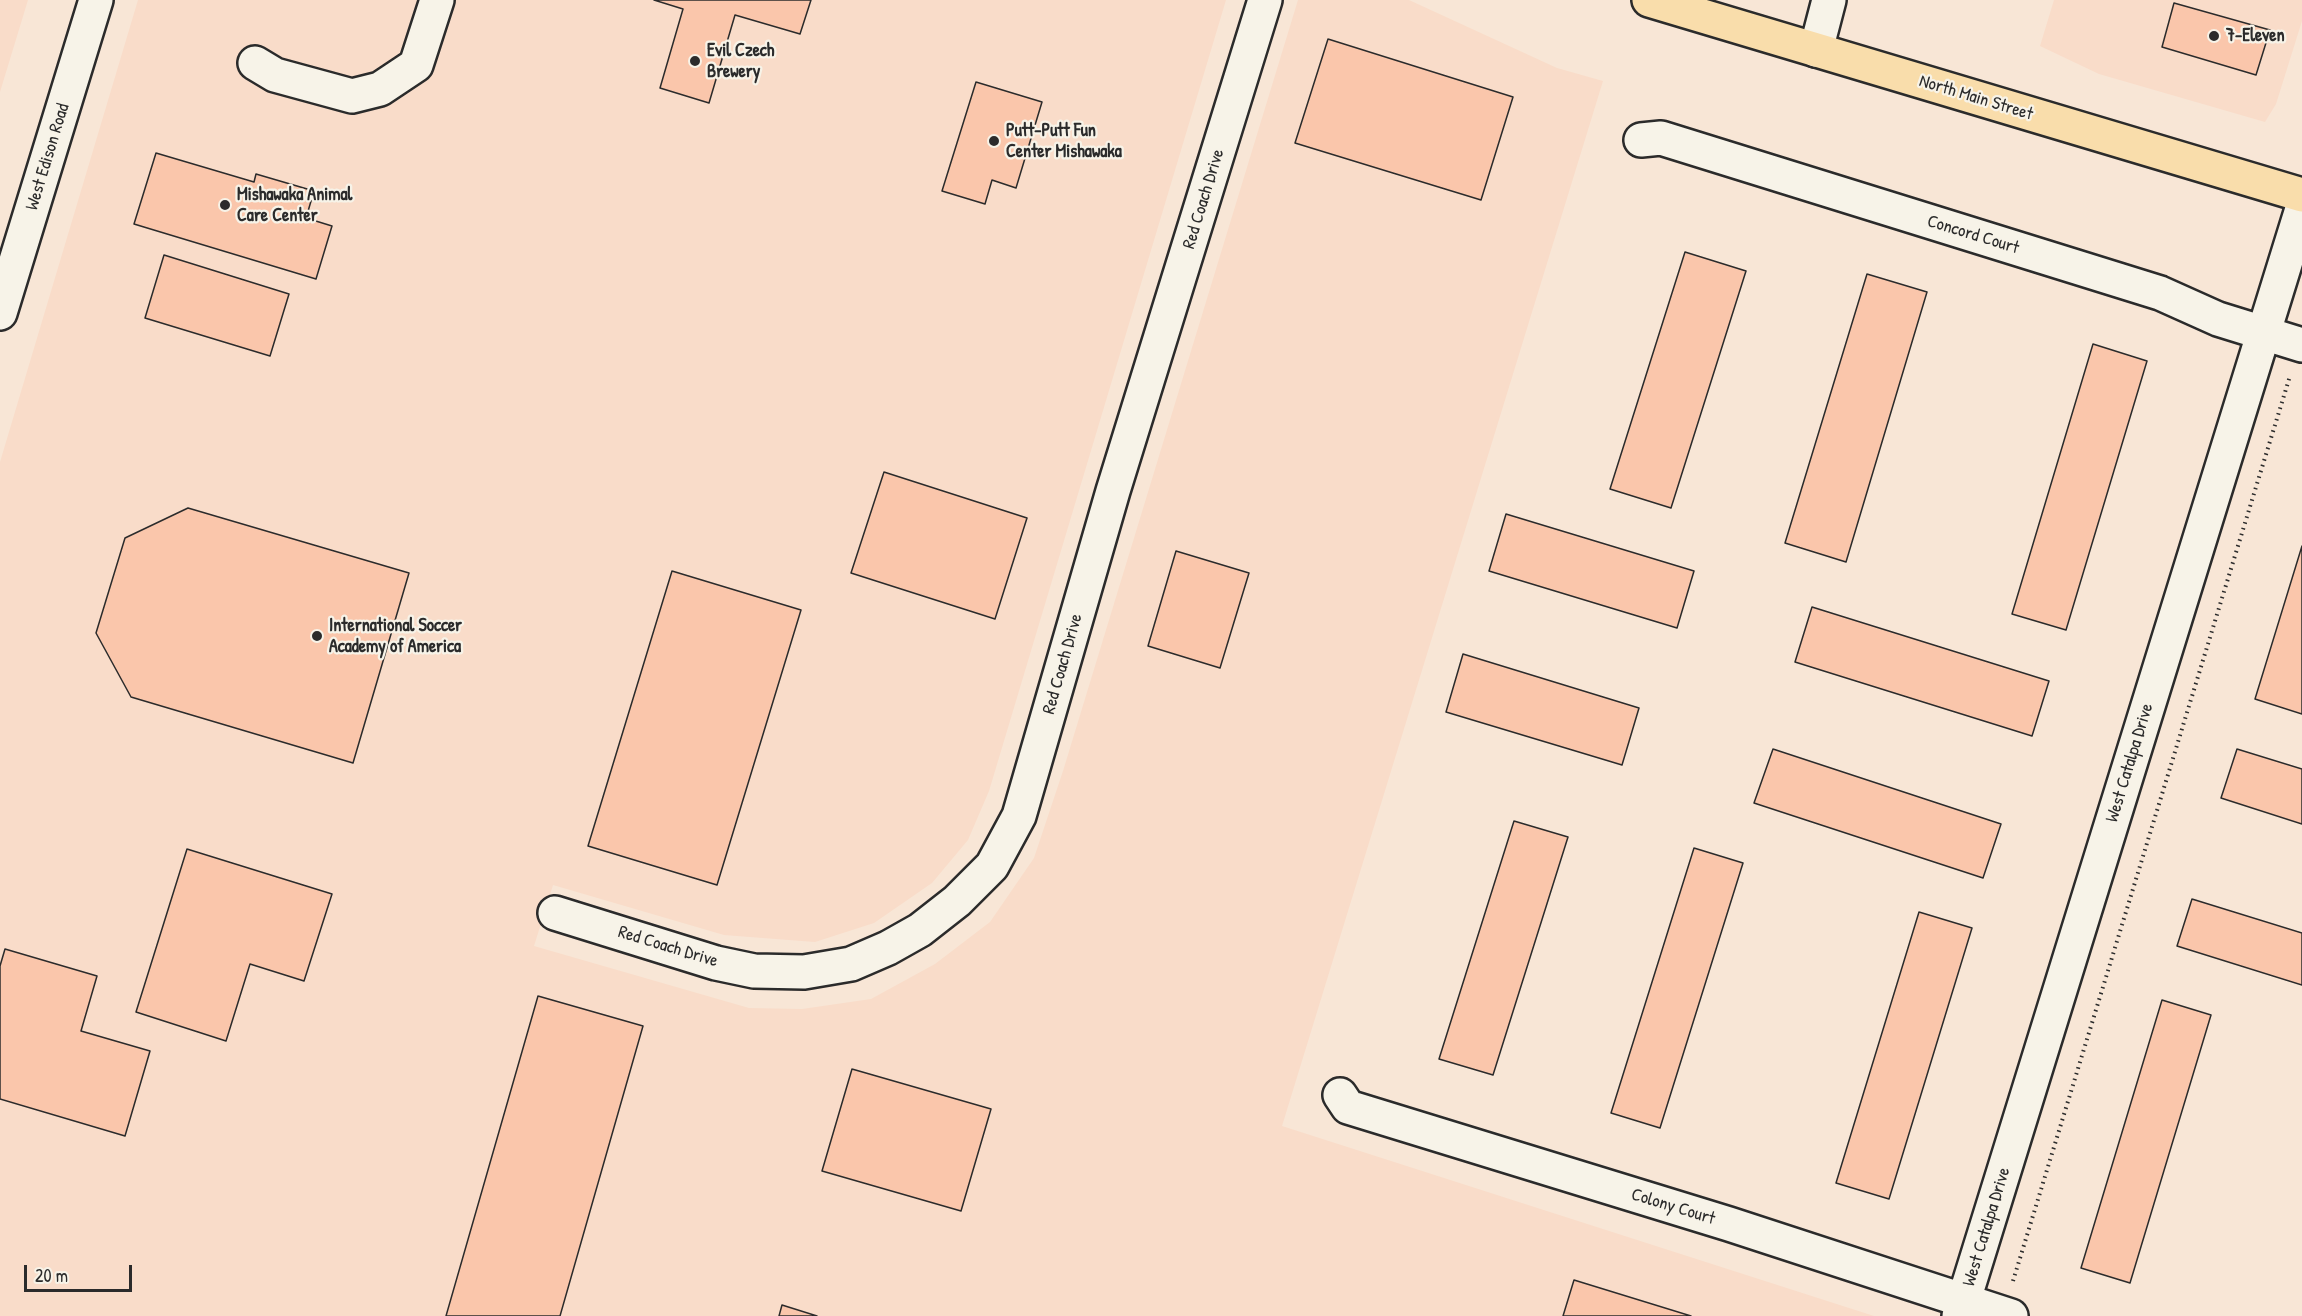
<!DOCTYPE html>
<html>
<head>
<meta charset="utf-8">
<style>
	body { margin:0 }
	#map { position:relative; width:2302px; height:1316px; overflow:hidden; background:#f8e6d6; font-family:"Patrick Hand",sans-serif }
	canvas { display:block }
	.scale { position:absolute; left:24px; top:1265px; width:108px; height:27px; box-sizing:border-box; border:3px solid #2b2b2b; border-top:0; padding-left:8px; font-size:18px; line-height:21px; white-space:nowrap; color:#2b2b2b; -webkit-text-stroke:4px #f7f3e8; paint-order:stroke }
</style>
</head>
<body>
<div id="map">
<canvas width="2302" height="1316"></canvas>
<div class="scale">20 m</div>
</div>
<script>
const c = document.querySelector('canvas').getContext('2d');
c.lineJoin = 'round';
function paint(path, color) {
  c.fillStyle = color;
  c.fill(path, 'evenodd');
}
function toPath(rows) {
  const path = new Path2D();
  for (const r of rows) {
    path.moveTo(r[0], r[1]);
    for (let i = 2; i < r.length; i += 2) path.lineTo(r[i], r[i + 1]);
  }
  return path;
}
function trace(path, color, width, dash) {
  c.strokeStyle = color;
  c.lineWidth = width;
  c.lineCap = dash ? 'butt' : 'round';
  c.setLineDash(dash || []);
  c.stroke(path);
}
function drawText(font, color, halo, rows, align = 'center') {
  c.font = font + ' "Patrick Hand",sans-serif';
  c.lineWidth = 4.5;
  c.setLineDash([]);
  c.textBaseline = 'middle';
  c.strokeStyle = halo;
  c.fillStyle = color;
  for (const [text, x, y, turn = 0] of rows) {
    c.save();
    c.translate(x, y);
    c.rotate((+turn || 0) * Math.PI / 180);
    c.textAlign = isNaN(turn) ? turn : align;
    if (halo) c.strokeText(text, 0, 0);
    c.fillText(text, 0, 0);
    c.restore();
  }
}
const built = toPath([
	[0,0,28,0,0,92],
	[138,0,1226,0,989,791,968,840,932,883,874,923,815,942,724,935,553,885,534,946,749,1008,802,1009,871,999,935,964,990,922,1034,858,1063,771,1298,0,1409,0,1557,68,1603,81,1282,1126,1874,1316,0,1316,0,462],
	[2054,0,2302,0,2302,21,2276,104,2265,122,2099,74,2040,46]
]);
const building = toPath([
	[654,0,811,0,800,34,735,15,709,103,660,88,683,9,654,0],
	[2174,3,2270,30,2256,75,2162,47,2174,3],
	[1328,39,1513,97,1481,200,1295,143,1328,39],
	[976,82,1042,102,1016,188,992,180,985,204,942,191,976,82],
	[156,153,254,182,256,174,314,191,306,218,332,226,316,279,134,224,156,153],
	[1685,252,1746,271,1671,508,1610,489,1685,252],
	[164,255,289,294,270,356,145,318,164,255],
	[1867,274,1927,292,1846,562,1785,543,1867,274],
	[2093,344,2147,361,2066,630,2012,614,2093,344],
	[884,472,1027,518,995,619,851,573,884,472],
	[188,508,409,573,353,763,131,697,96,633,125,538,188,508],
	[1506,514,1694,571,1677,628,1489,571,1506,514],
	[2302,546,2302,714,2255,699,2302,546],
	[1176,551,1249,573,1220,668,1148,646,1176,551],
	[672,571,801,610,717,885,588,846,672,571],
	[1812,607,2049,681,2032,736,1795,662,1812,607],
	[1463,654,1639,708,1622,765,1446,712,1463,654],
	[1773,749,2001,824,1983,878,1754,803,1773,749],
	[2237,749,2302,769,2302,824,2221,798,2237,749],
	[1514,821,1568,837,1493,1075,1439,1059,1514,821],
	[1694,848,1743,863,1660,1128,1611,1113,1694,848],
	[187,849,332,894,304,981,250,964,226,1041,136,1012,187,849],
	[2192,899,2302,933,2302,985,2177,946,2192,899],
	[1919,912,1972,928,1889,1199,1836,1183,1919,912],
	[5,949,97,976,81,1031,150,1051,125,1136,0,1099,0,966,5,949],
	[538,996,643,1026,560,1316,446,1316,538,996],
	[2162,1000,2211,1015,2130,1283,2081,1268,2162,1000],
	[852,1069,991,1109,961,1211,822,1171,852,1069],
	[1574,1280,1691,1316,1563,1316,1574,1280],
	[782,1305,817,1316,779,1316,782,1305]
]);
const path = toPath([
	[2013,1281,2290,376]
]);
const minor = toPath([
	[1816,50,1829,0],
	[255,63,275,75,352,96,380,89,416,65,437,0],
	[1641,140,1661,138,2160,293,2218,319,2302,345],
	[0,313,96,0],
	[555,913,716,963,754,971,804,972,851,964,888,948,920,930,957,901,992,866,1019,816,1113,491,1265,0],
	[1340,1095,1348,1107,1729,1224,2011,1316],
	[1959,1316,2302,209]
]);
const major = toPath([
	[1649,0,2302,195]
]);
const markers = [
	[2214,36,6,"#2b2b2b"],
	[695,61,6,"#2b2b2b"],
	[994,141,6,"#2b2b2b"],
	[225,205,6,"#2b2b2b"],
	[317,636,6,"#2b2b2b"]
];
const poiNames = [
	["7-Eleven",2226,36],
	["Evil Czech",707,51],
	["Brewery",707,72],
	["Putt-Putt Fun",1006,131],
	["Center Mishawaka",1006,152],
	["Mishawaka Animal",237,195],
	["Care Center",237,216],
	["International Soccer",329,626],
	["Academy of America",329,647]
];
const streetNames = [
	["North Main Street",1976,98,17],
	["West Edison Road",48,157,-73],
	["Red Coach Drive",1204,199,-73],
	["Concord Court",1973,235,17],
	["Red Coach Drive",1063,664,-74],
	["West Catalpa Drive",2130,763,-73],
	["Red Coach Drive",668,947,17],
	["Colony Court",1673,1207,17],
	["West Catalpa Drive",1987,1227,-73]
];
paint(built, '#f9dcc9');
paint(building, '#fac6ab');
trace(building, '#2b2b2b', 1.5);
trace(minor, '#2b2b2b', 38);
trace(major, '#2b2b2b', 38);
trace(path, '#2b2b2b', 4, [1.5, 4.5]);
trace(minor, '#f7f3e8', 33);
trace(major, '#f9ddab', 33);
for (const [x, y, r, color] of markers) {
  const dot = new Path2D();
  dot.arc(x, y, r, 0, 2 * Math.PI);
  c.fillStyle = color;
  c.fill(dot);
  trace(dot, '#f7f3e8', 2);
}
drawText('bold 18px', '#2b2b2b', '#f7f3e8', poiNames, 'left');
drawText('18px', '#2b2b2b', '#f7f3e8', streetNames);
</script>
</body>
</html>
